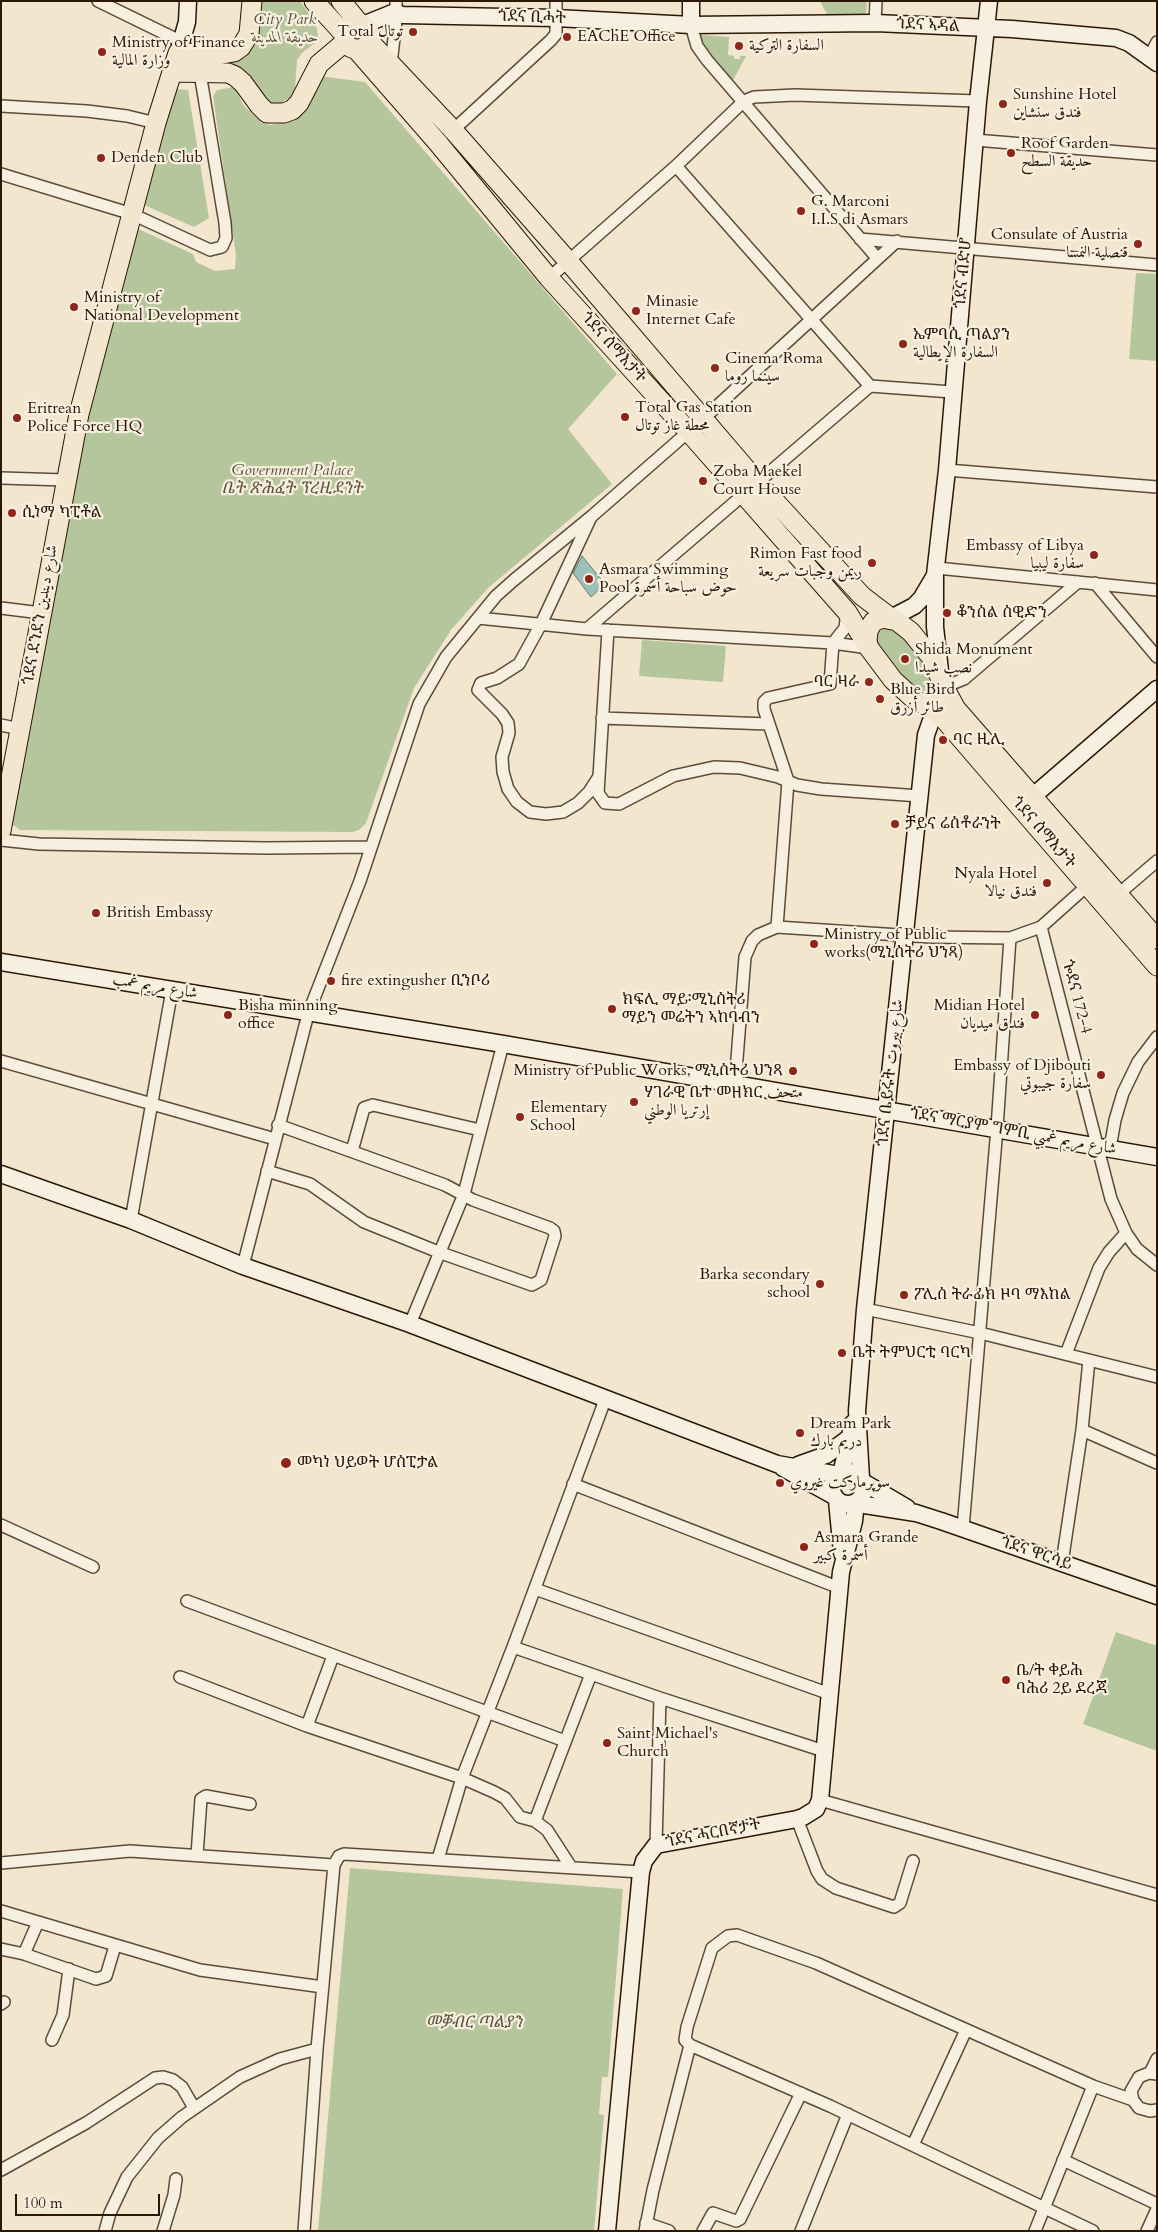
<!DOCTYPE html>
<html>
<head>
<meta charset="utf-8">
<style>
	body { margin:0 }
	#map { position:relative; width:1158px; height:2232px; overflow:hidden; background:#f3e6ce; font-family:Cardo,serif }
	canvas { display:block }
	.frame { position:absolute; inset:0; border:2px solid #2b1705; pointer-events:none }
	.scale { position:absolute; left:15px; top:2194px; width:145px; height:22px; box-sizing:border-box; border:2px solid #2b1705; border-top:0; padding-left:6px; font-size:15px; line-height:18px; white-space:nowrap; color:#2b1705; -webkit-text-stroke:4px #f7efdf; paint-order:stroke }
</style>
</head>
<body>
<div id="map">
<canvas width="1158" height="2232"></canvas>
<div class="frame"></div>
<div class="scale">100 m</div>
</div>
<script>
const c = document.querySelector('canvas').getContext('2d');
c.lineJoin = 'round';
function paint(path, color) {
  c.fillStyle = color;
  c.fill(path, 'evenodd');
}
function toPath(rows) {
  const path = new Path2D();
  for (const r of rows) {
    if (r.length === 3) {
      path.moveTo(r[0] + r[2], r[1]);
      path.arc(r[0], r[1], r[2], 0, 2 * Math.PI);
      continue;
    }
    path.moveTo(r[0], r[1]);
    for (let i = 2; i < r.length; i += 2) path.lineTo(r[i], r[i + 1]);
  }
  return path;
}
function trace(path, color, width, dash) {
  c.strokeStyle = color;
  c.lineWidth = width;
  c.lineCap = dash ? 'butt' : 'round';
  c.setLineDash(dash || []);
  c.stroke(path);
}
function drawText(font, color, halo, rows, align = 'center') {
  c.font = font + ' Cardo,Amiri,"Noto Serif Ethiopic",serif';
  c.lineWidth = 4.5;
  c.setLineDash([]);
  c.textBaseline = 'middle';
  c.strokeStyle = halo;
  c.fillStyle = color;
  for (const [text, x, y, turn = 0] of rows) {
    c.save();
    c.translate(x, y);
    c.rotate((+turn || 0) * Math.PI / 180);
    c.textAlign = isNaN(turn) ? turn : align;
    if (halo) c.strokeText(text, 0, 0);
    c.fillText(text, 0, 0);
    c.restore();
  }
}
const green = toPath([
	[258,1,300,1,316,23,318,37,315,43,302,53,297,60,295,89,291,96,279,105,274,106,198,65,198,59,229,58],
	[820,1,867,1,866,16,828,16],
	[702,35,729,37,728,55,734,56,734,59,740,59,740,56,746,56,732,82,696,44],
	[319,76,365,82,617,374,568,429,612,484,488,588,451,630,414,688,366,823,359,830,353,832,20,830,12,824,87,394,134,227,193,254,196,262,215,271,235,269,236,255,213,96,217,90,234,87,244,106,262,123,270,125,293,121,301,115,306,108],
	[173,89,188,90,209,218,194,227,142,204],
	[1136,273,1157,274,1157,361,1129,359],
	[888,624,920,649,934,684,930,692,915,690,896,676,876,648,874,633,877,627],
	[642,640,726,646,723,682,639,676],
	[1116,1632,1157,1646,1157,1751,1083,1724],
	[350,1868,623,1889,608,2077,602,2077,599,2114,604,2115,594,2231,318,2231]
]);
const water = toPath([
	[582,556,605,584,591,597,573,573,582,556]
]);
const street = toPath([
	[98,1,182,42],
	[875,23,876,1],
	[691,25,697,46,707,60,877,258],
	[1149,57,1157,42],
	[391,64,396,21,396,1],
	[1,106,87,111,127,116,156,123],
	[450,133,551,40,556,34,556,1],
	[975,140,1157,155],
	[676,166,870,386,952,392],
	[1,174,132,214,210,250,222,247,226,238,225,223,200,73],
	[860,239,1157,265],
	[549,278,676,166,744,101,754,97,795,95,978,101],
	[947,470,1157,487],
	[1,478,65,480],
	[591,517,541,624,519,664,497,678,481,683,478,690,502,714,508,723,509,733,502,757,503,772,508,789,517,802,530,812,546,814,563,812,578,803,589,792,598,778],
	[937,568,1157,590],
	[1095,583,1157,657],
	[1,608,41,613],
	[478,618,587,629,833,643,869,648],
	[587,629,870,386],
	[608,630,598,793,605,803,619,804,673,776,714,767,740,768,778,777,797,785,821,789,920,796],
	[944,687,964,679,1078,582],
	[602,718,769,724],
	[1,725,20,729],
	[1,840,39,844,266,848,371,847],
	[1115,897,1157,861],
	[777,927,788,781,764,709,764,702,768,698,830,684,833,643,845,628,847,612],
	[1041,927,1111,1199,1126,1233,1137,1249,1157,1265],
	[1,1061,275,1139],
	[735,1084,745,957,752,941,758,935,777,927,930,937,1010,938,1041,927,1088,885],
	[1110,1148,1115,1120,1123,1093,1138,1062,1157,1037],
	[352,1151,364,1108,373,1105,480,1130],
	[267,1171,310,1184,364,1222,441,1253,532,1285,541,1280,555,1236,554,1231,550,1228,473,1200,445,1185,278,1125],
	[131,1220,172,990],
	[243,1266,308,1014,360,881,419,704,446,657,496,596,514,580,592,516,703,419,897,241],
	[865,1309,980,1333,1157,1377],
	[410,1324,464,1194,503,1044],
	[1066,1354,1099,1268,1109,1252,1126,1233],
	[1082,1430,1157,1463],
	[573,1484,840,1588],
	[1,1525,93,1567],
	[963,1528,997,1128,1010,938],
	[1062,1563,1082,1430,1089,1360],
	[535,1589,830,1694],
	[187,1601,565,1741],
	[513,1647,660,1698,824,1751],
	[180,1677,307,1726,462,1778,494,1792,505,1798,520,1817,535,1821,547,1830,571,1867],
	[307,1726,333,1656],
	[820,1800,1157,1895],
	[797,1819,817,1871,822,1879,836,1888,894,1907,900,1903,913,1861],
	[535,1821,591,1674],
	[656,1845,660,1698],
	[197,1855,201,1799,206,1796,250,1804],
	[438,1859,462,1778,513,1647,605,1400],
	[1,1863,130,1851,334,1865,339,1856,344,1854,641,1872],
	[1,1911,200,1970,323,1987],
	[1,1949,24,1954,96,1979,106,1976,115,1946],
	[24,1954,38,1922],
	[1,2004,4,2002],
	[52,2040,63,2015,69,1969],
	[1150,2073,1157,2059],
	[1157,2074,1149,2073,1139,2077,1131,2091,1133,2100,1139,2108,1150,2111,1157,2110],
	[913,2145,966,2030],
	[1063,2160,1157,2204],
	[1,2170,86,2123,155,2078,163,2077,173,2080,182,2087,194,2108],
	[646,2223,669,2231],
	[105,2231,110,2213,127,2177,158,2138,182,2117,240,2077,280,2059,317,2049],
	[163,2231,174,2195,176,2179],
	[304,2231,317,2049,334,1865],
	[645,2231,653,2190,690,2045],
	[703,2231,713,2213,736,2221,740,2219,801,2093],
	[801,2231,848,2114],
	[1035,2231,1093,2086],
	[1093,2231,830,2106,690,2045,685,2040,687,2027,712,1948,728,1936,737,1935,816,1963,1093,2086,1133,2100],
	[1147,2231,1157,2209]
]);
const secondary = toPath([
	[691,1,691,25],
	[363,25,395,12,402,15,556,18,691,25,875,23,1012,29,1116,38,1129,43,1157,63],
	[178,53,187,22,188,1],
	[891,618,914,606,921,599,934,577],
	[940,671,935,627,935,575,947,470,978,101,989,1],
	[1024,804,1157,689],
	[1,962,503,1044,1157,1157],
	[1,1174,131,1220,243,1266,410,1324,777,1464,839,1475],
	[798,1465,826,1455,849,1438],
	[783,1468,834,1496],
	[848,1488,16],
	[841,1474,853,1423],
	[861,1478,857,1411,865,1309,926,735,938,701],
	[863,1482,907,1508],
	[837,1500,842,1553],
	[857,1502,865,1505,916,1513,941,1521,1157,1596],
	[607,2231,641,1872,644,1861,656,1845,797,1819,803,1817,816,1809,820,1800,841,1572,854,1521,856,1502]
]);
const primary = toPath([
	[314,1,344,34],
	[341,1,359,23],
	[357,36,13],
	[369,41,453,130,568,261,758,483,862,596,891,618],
	[356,49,438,143,549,278,688,431,847,612,869,648],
	[172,72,228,73,235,76,243,83,259,105,267,113,284,113,292,110,299,103,319,64,345,42],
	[882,618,897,621,911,632,932,658,944,687,943,693,936,702,925,704,916,701,893,680,869,648,867,641,868,631,873,622,882,618],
	[944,687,956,709,1157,939],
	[925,704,944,719,1157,966],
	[1,831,79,414,156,123,178,53,222,54,234,52,241,47,249,34,252,1]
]);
const markers = [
	[413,32,5,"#8f2418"],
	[567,37,5,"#8f2418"],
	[739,46,5,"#8f2418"],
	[102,52,5,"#8f2418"],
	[1003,104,5,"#8f2418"],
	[1011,153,5,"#8f2418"],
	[101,158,5,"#8f2418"],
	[801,211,5,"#8f2418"],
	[1138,244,5,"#8f2418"],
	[74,307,5,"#8f2418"],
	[636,311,5,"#8f2418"],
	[903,344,5,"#8f2418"],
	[715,368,5,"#8f2418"],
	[625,417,5,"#8f2418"],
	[17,418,5,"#8f2418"],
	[703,481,5,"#8f2418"],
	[12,513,5,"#8f2418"],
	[1094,555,5,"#8f2418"],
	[872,563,5,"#8f2418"],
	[589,579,5,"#8f2418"],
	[947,613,5,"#8f2418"],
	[905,659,5,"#8f2418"],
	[869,682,5,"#8f2418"],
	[880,699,5,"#8f2418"],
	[943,740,5,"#8f2418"],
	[895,824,5,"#8f2418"],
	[1047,883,5,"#8f2418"],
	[96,913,5,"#8f2418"],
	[814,944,5,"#8f2418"],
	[331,981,5,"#8f2418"],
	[612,1009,5,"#8f2418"],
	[228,1015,5,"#8f2418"],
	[1035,1015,5,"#8f2418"],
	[793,1071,5,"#8f2418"],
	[1101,1075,5,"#8f2418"],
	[634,1102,5,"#8f2418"],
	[520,1117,5,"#8f2418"],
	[820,1284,5,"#8f2418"],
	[904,1295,5,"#8f2418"],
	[842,1353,5,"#8f2418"],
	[800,1433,5,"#8f2418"],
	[286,1463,6,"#8f2418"],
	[780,1483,5,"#8f2418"],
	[804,1547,5,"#8f2418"],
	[1006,1680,5,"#8f2418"],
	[607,1743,5,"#8f2418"]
];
const streetNames = [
	["ጎደና ቢሓት",532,18,2],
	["ጎደና ኣዳል",928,26,3],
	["ጎደና ብድሆ",964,273,-85],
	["ጎደና ሰማእታት",613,348,48],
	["ጎደና ደንደን شارع ديندين",41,615,-80],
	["ጎደና ሰማእታት",1043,833,49],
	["شارع مريم غمب",155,987,10],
	["ጐደና 172-4",1076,997,75],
	["ጎደና ቤይሩት شارع بيروت",891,1073,-84],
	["ጎደና ማርያም ግምቢ شارع مريم غمبي",1013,1132,10],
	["ጎደና ዋርሳይ",1036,1554,19],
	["ጎደና ሓርበኛታት",713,1834,-11]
];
const parkNames = [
	["City Park",285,20],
	["حديقة المدينة",285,38],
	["Government Palace",292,471],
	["ቤት ጽሕፈት ፕረዚደንት",292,489],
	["መቓብር ጣልያን",474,2023]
];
const poiNames = [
	["Total توتال",403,32,"right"],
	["EAChE Office",577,37],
	["Ministry of Finance",112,43],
	["وزارة المالية",112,61],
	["السفارة التركية",749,46],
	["Sunshine Hotel",1013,95],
	["فندق سنشاين",1013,113],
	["Roof Garden",1021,144],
	["حديقة السطح",1021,162],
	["Denden Club",111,158],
	["G. Marconi",811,202],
	["I.I.S di Asmars",811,220],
	["Consulate of Austria",1128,235,"right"],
	["قنصلية النمسا",1128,253,"right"],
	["Ministry of",84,298],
	["National Development",84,316],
	["Minasie",646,302],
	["Internet Cafe",646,320],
	["ኤምባሲ ጣልያን",913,335],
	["السفارة الإيطالية",913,353],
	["Cinema Roma",725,359],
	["سينما روما",725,377],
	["Total Gas Station",635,408],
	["محطة غاز توتال",635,426],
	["Eritrean",27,409],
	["Police Force HQ",27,427],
	["Zoba Maekel",713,472],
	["Court House",713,490],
	["ሲነማ ካፒቶል",22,513],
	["Embassy of Libya",1084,546,"right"],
	["سفارة ليبيا",1084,564,"right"],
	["Rimon Fast food",862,554,"right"],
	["ريمن وجبات سريعة",862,572,"right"],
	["Asmara Swimming",599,570],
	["Pool حوض سباحة أسمرة",599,588],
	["ቆንስል ስዊድን",957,613],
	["Shida Monument",915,650],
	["نصب شيدا",915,668],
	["ባር ዛራ",859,682,"right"],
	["Blue Bird",890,690],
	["طائر أزرق",890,708],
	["ባር ዚሊ",953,740],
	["ቻይና ሬስቶራንት",905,824],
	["Nyala Hotel",1037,874,"right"],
	["فندق نيالا",1037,892,"right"],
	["British Embassy",106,913],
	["Ministry of Public",824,935],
	["works(ሚኒስትሪ ህንጻ)",824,953],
	["fire extingusher ቢንቦሪ",341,981],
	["ክፍሊ ማይ፡ሚኒስትሪ",622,1000],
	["ማይን መሬትን ኣከባብን",622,1018],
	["Bisha minning",238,1006],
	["office",238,1024],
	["Midian Hotel",1025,1006,"right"],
	["فندق ميديان",1025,1024,"right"],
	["Embassy of Djibouti",1091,1066,"right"],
	["سفارة جيبوتي",1091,1084,"right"],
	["Ministry of Public Works, ሚኒስትሪ ህንጻ",783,1071,"right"],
	["ሃገራዊ ቤተ መዘክር متحف",644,1093],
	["إرتريا الوطني",644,1111],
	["Elementary",530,1108],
	["School",530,1126],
	["Barka secondary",810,1275,"right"],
	["school",810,1293,"right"],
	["ፖሊስ ትራፊክ ዞባ ማእከል",914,1295],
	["ቤት ትምህርቲ ባርካ",852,1353],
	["Dream Park",810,1424],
	["دريم بارك",810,1442],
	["መካነ ህይወት ሆስፒታል",297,1463],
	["سوپرمارکت غيروي",790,1483],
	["Asmara Grande",814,1538],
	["أسمرة كبير",814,1556],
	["ቤ/ት ቀይሕ",1016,1671],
	["ባሕሪ 2ይ ደረጃ",1016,1689],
	["Saint Michael's",617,1734],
	["Church",617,1752]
];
paint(green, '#b5c69d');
paint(water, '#9bc0b8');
trace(water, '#6e7c70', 1);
trace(street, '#5d4b37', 14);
trace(secondary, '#2b1705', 19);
trace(primary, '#2b1705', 21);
trace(street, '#f7efdf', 11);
trace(secondary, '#f7efdf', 16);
trace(primary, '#f3e6ce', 19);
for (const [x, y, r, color] of markers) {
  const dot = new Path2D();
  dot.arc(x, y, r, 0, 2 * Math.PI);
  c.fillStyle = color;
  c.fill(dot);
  trace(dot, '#f7efdf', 2);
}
drawText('16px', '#2b1705', '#f7efdf', streetNames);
drawText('italic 16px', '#5b543a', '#f7efdf', parkNames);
drawText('16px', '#2b1705', '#f7efdf', poiNames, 'left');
</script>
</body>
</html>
